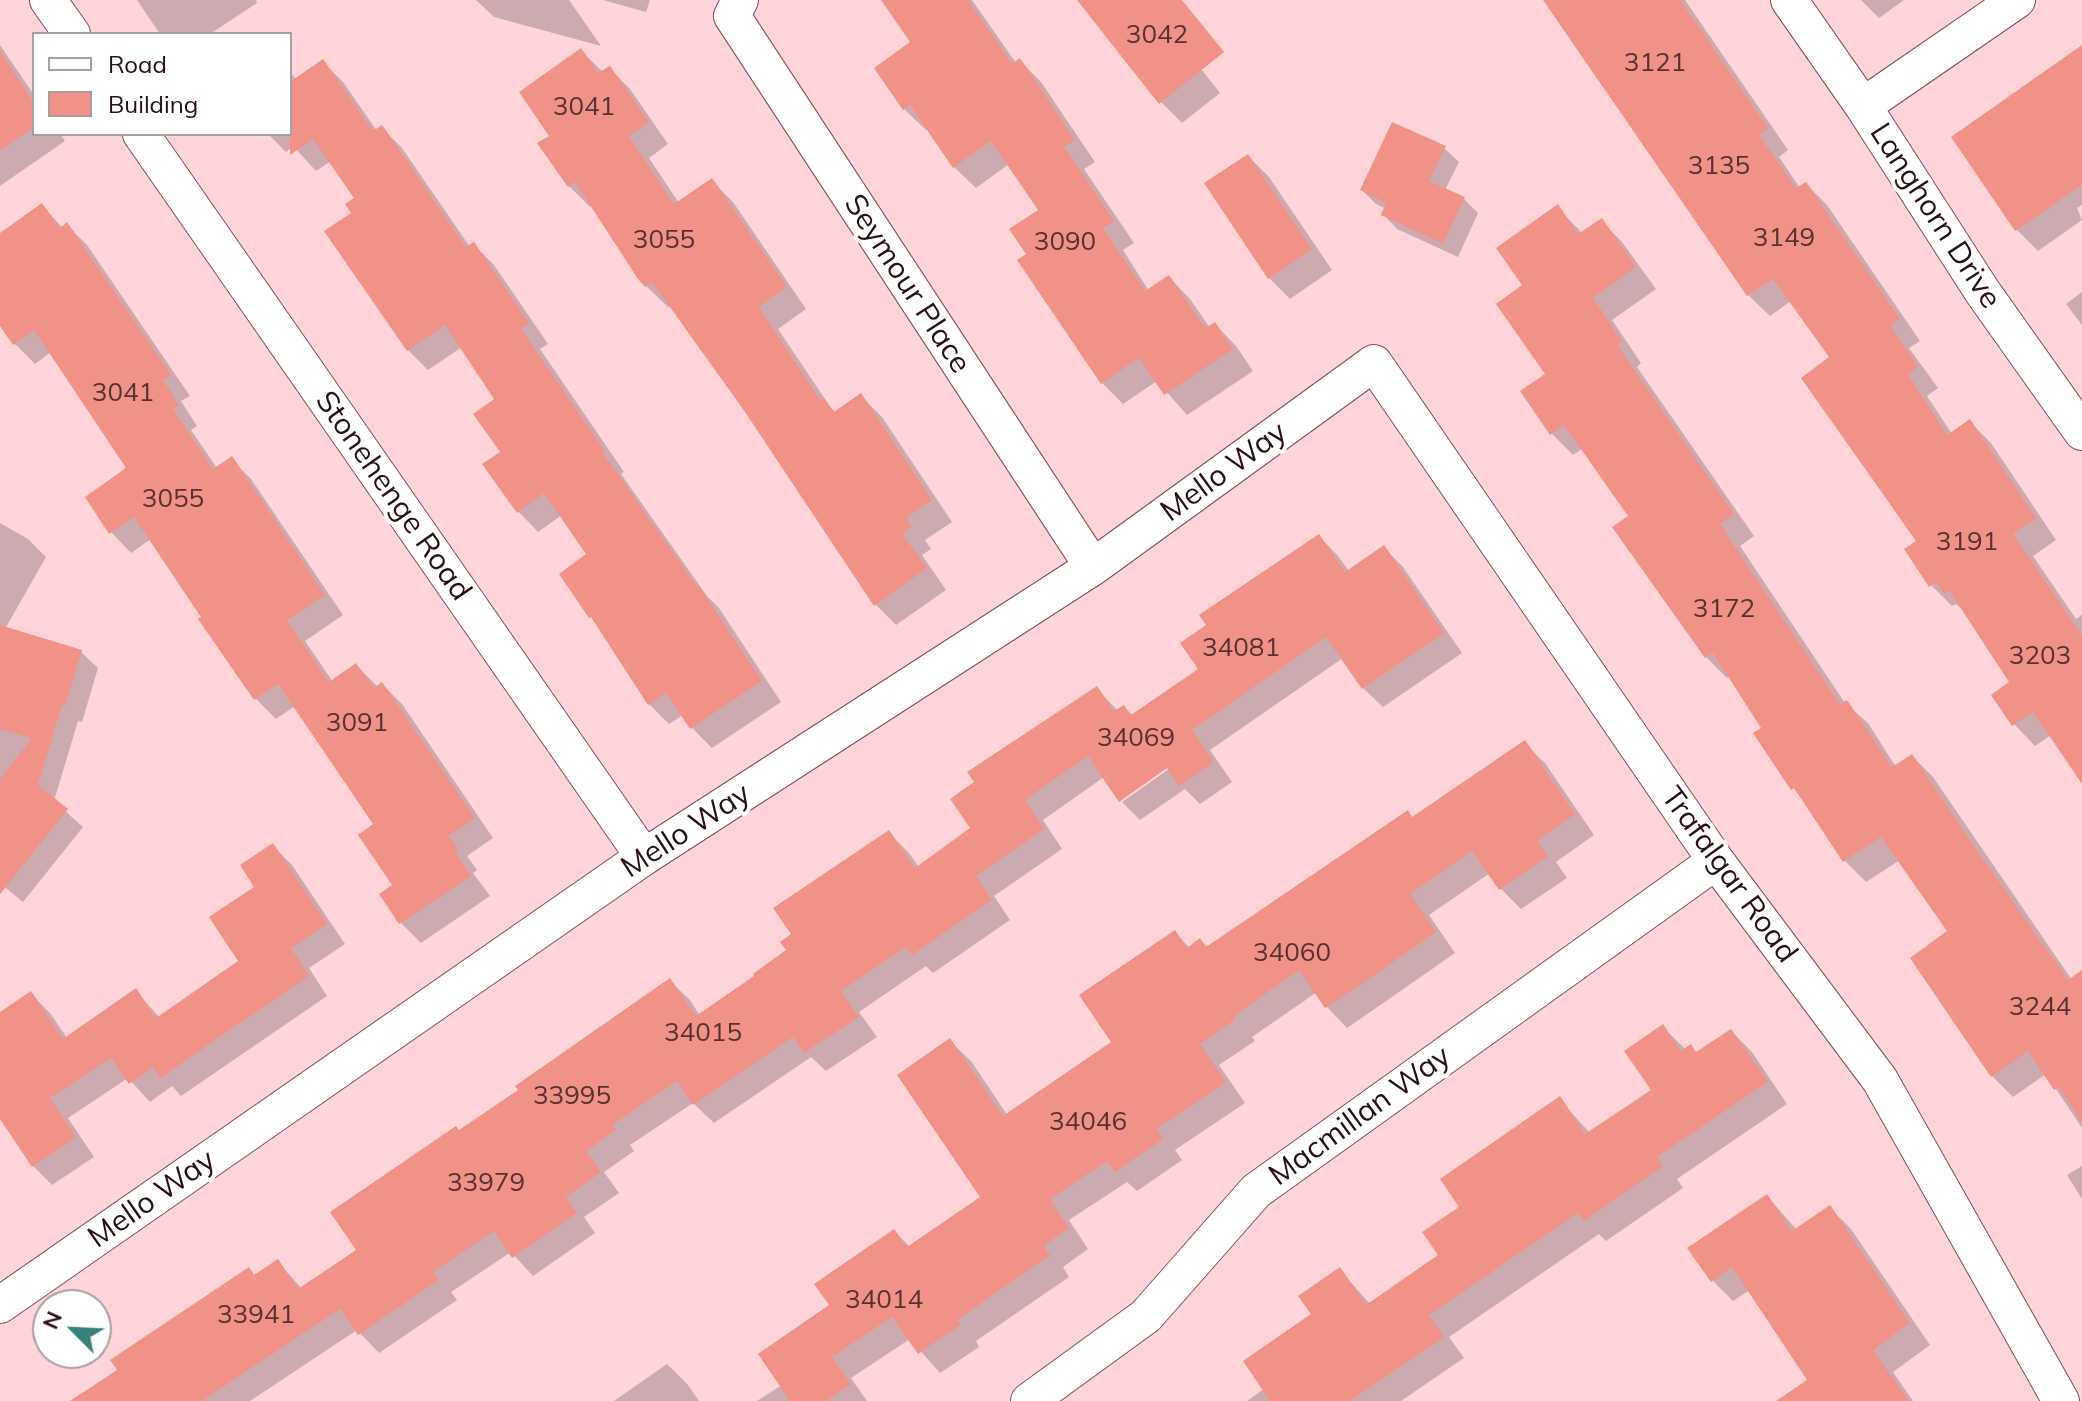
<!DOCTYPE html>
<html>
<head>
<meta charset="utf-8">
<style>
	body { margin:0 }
	#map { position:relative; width:2082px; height:1401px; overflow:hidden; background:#ffd5db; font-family:Mulish,sans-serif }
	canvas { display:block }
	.legend { position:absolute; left:32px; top:32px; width:260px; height:104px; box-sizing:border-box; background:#fff; border:2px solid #a99fa1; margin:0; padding:10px 14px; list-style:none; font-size:24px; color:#270f14 }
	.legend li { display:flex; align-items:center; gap:16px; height:40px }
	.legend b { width:40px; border:2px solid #a99fa1 }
	.north { position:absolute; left:32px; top:1289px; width:80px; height:80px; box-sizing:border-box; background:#fff; border:2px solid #a99fa1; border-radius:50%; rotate:294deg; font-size:22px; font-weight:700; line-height:32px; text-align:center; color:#270f14 }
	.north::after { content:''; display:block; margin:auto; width:28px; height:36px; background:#39807a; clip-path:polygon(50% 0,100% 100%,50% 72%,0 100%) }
</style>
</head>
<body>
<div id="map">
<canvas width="2082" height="1401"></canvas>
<ul class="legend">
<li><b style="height:10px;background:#fff"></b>Road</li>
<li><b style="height:22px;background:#f09287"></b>Building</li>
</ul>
<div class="north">N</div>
</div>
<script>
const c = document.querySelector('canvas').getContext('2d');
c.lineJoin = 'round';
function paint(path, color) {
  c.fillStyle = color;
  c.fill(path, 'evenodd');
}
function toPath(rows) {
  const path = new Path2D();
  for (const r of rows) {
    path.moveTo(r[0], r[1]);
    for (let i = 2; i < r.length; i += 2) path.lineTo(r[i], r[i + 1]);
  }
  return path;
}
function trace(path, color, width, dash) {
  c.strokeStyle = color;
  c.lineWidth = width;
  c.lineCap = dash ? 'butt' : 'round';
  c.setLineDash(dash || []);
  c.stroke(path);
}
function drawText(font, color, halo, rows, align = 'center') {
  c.font = font + ' Mulish,sans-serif';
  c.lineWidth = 8;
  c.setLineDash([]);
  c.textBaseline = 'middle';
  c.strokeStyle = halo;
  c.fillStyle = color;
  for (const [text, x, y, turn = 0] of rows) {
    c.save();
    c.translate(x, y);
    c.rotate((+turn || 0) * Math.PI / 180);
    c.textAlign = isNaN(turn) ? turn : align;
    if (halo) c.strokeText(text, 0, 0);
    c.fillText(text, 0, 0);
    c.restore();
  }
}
const shadow = toPath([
	[137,0,256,0,257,3,210,34,160,34],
	[476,0,569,0,601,46,494,17],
	[603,0,650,0,646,12],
	[898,0,972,0,1016,63,1020,61,1041,82,1095,162,1084,169,1134,243,1123,250,1149,291,1169,277,1190,299,1210,328,1215,324,1236,346,1253,371,1187,415,1157,381,1123,404,1102,383,1029,255,1041,210,1009,164,976,188,954,167,928,128,926,130,904,109,913,42],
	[1080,0,1147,0,1220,93,1182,123,1161,102],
	[1545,0,1685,0,1788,150,1779,157,1800,188,1806,184,1827,205,1920,341,1909,348,1938,388,1927,396,1952,434,1970,422,1991,443,2056,540,2033,556,2076,619,2082,615,2082,780,2051,735,2035,746,2014,724,2012,682,1967,614,1956,604,1952,606,1931,585,1918,542,1832,358,1791,301,1770,316,1748,295],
	[1861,0,1904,0,1879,18],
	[0,45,34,95,34,134,60,134,65,141,0,186],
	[2082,47,2082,205,2077,208,2082,220,2038,251,2017,230],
	[581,51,603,72,609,68,630,89,668,144,649,158,679,203,712,181,733,202,806,309,778,329,829,405,836,413,861,396,882,417,952,522,925,540,931,549,922,555,946,590,896,625,875,604,744,407,671,305,668,307,646,286,593,205,590,207,569,186,552,136],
	[323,62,343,82,377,131,382,128,402,148,470,247,473,244,494,265,548,344,540,349,624,472,621,474,707,596,719,608,781,702,712,748,691,727,683,715,669,724,649,704,589,555,562,515,538,532,518,511,502,452,497,400,462,347,428,370,408,350,354,214,357,198,331,161,316,171,293,146,286,152,268,134,290,134,290,71,296,80],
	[1444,148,1459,162,1445,190,1464,199,1478,213,1458,257,1397,229,1383,214,1386,209,1376,204,1362,190],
	[1248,156,1269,177,1332,270,1290,299,1269,278],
	[42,206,63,228,67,225,87,245,190,396,181,401,197,426,191,430,217,468,231,459,251,479,343,615,305,641,333,682,356,665,378,687,382,684,402,704,493,838,467,856,477,870,473,873,490,896,421,943,401,923,382,895,395,886,376,825,295,706,276,719,256,699,201,619,203,618,151,539,131,553,111,532,129,469,51,352,35,364,15,344,0,322,0,235],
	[1557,207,1583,234,1601,221,1622,242,1656,289,1612,320,1641,363,1637,367,1754,536,1740,546,1845,703,1868,723,1896,767,1912,756,1933,777,2072,980,2082,973,2082,1128,2046,1074,2013,1097,1992,1076,1950,932,1900,860,1866,882,1845,861,1756,733,1764,728,1730,676,1727,678,1706,657,1631,517,1583,448,1573,455,1552,434,1523,392,1548,375,1525,286],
	[2082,292,2082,325,2066,304],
	[0,523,28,539,46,557,5,629,81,652,98,668,82,722,78,721,54,801,83,827,23,902,0,883],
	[1319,536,1338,556,1349,571,1383,547,1403,567,1462,653,1383,707,1363,688,1343,658,1210,750,1232,782,1200,804,1185,789,1140,820,1122,802,1176,764,1174,761,1121,797,1121,801,1104,777,1043,820,1062,849,994,896,1010,920,933,973,926,966,859,1012,877,1037,826,1071,811,1057,714,1123,693,1103,630,1145,634,1151,604,1172,619,1193,584,1217,595,1233,533,1276,511,1252,451,1292,457,1300,379,1353,357,1330,250,1401,83,1401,277,1261,302,1289,358,1250,459,1133,670,981,690,1000,700,1016,789,951,889,833,908,852,919,867,973,829,1097,689,1118,711,1124,707,1133,716,1200,670],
	[1524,743,1545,763,1594,835,1556,862,1567,878,1521,909,1501,889,1490,873,1429,915,1455,953,1389,999,1347,1028,1327,1007,1317,992,1252,1037,1255,1041,1219,1065,1245,1103,1175,1150,1182,1160,1137,1191,1127,1182,1069,1220,1088,1249,1063,1267,1069,1277,976,1341,979,1347,940,1373,910,1339,851,1378,867,1401,757,1401,782,1385,831,1306,894,1231,910,1247,983,1198,950,1041,971,1061,1008,1116,1114,1042,1175,933,1190,948,1200,941,1208,948,1413,819],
	[273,846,292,865,345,944,309,968,327,996,181,1096,172,1086,150,1102,128,1078,68,1118,94,1157,52,1185,33,1166,0,1116,0,1015,31,994,50,1013,67,1038,136,991,160,1018,241,962,257,887],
	[1663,1027,1686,1050,1690,1046,1698,1054,1731,1031,1752,1052,1787,1104,1677,1179,1683,1188,1606,1241,1599,1234,1449,1337,1464,1358,1401,1401,1247,1401,1264,1389,1340,1270,1370,1304,1441,1256,1461,1207,1559,1099,1590,1133,1654,1091],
	[2082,1166,2082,1199,2067,1175],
	[1767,1196,1797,1230,1830,1208,1851,1229,1930,1345,1893,1372,1913,1401,1795,1401,1810,1380,1750,1290,1733,1301,1712,1280],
	[667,1364,688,1385,699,1401,614,1401]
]);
const building = toPath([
	[881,0,968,0,1012,64,1020,58,1075,140,1064,147,1114,221,1103,228,1145,291,1169,275,1205,328,1215,322,1233,349,1164,395,1139,358,1101,384,1017,260,1026,254,1009,229,1038,210,991,141,953,168,910,105,903,110,874,68,910,42],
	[1077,0,1182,0,1224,52,1159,104],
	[1543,0,1680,0,1768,128,1759,135,1796,188,1806,182,1900,319,1890,326,1918,366,1908,374,1947,435,1970,419,2036,518,2013,534,2082,635,2082,784,2033,712,2012,726,1991,695,2009,682,1949,590,1944,594,1936,582,1929,587,1904,549,1916,541,1801,378,1829,357,1773,279,1747,296],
	[2082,45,2082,185,2015,231,1951,137],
	[581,48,598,73,610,66,649,122,629,136,674,204,712,178,787,287,759,307,821,401,824,398,834,412,861,393,932,500,906,518,912,527,902,534,927,568,874,606,743,409,652,282,645,287,638,279,575,182,568,187,537,143,549,136,519,92],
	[0,51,34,103,34,127,0,150],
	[323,59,373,131,382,125,466,247,474,242,529,323,521,329,605,451,603,453,697,587,699,586,762,681,690,729,666,693,648,705,591,617,589,618,559,574,586,554,544,493,517,513,482,464,500,452,473,414,494,399,445,325,407,351,324,231,351,213,345,204,354,198,313,139,290,155,290,82],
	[1392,122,1446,146,1429,181,1465,197,1443,244,1381,215,1386,203,1360,190],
	[1248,154,1312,249,1268,279,1204,183],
	[42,203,60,228,67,222,171,375,163,380,179,405,173,409,213,469,232,456,325,595,287,620,329,682,356,663,374,688,382,682,475,818,448,836,458,849,455,852,471,876,399,924,379,894,392,885,358,835,373,824,278,684,254,700,198,619,201,617,134,517,109,534,85,497,126,468,34,330,13,345,0,326,0,233],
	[1558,204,1578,234,1602,218,1636,267,1593,298,1622,341,1617,345,1734,514,1720,524,1840,704,1847,700,1892,767,1912,754,1973,845,2068,980,2082,970,2082,1123,2059,1087,2054,1090,2028,1051,1991,1077,1910,958,1947,931,1881,837,1843,862,1794,788,1791,790,1753,733,1761,728,1713,653,1705,658,1612,527,1628,516,1564,425,1550,435,1520,391,1545,374,1496,304,1522,285,1496,248],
	[1319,534,1345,572,1384,545,1444,633,1362,689,1326,637,1192,730,1214,762,1179,786,1167,768,1119,802,1088,756,1025,800,1044,829,976,876,992,900,912,955,906,947,841,991,859,1017,804,1053,793,1037,693,1105,677,1081,612,1125,616,1130,586,1151,601,1172,566,1197,577,1213,512,1258,494,1231,433,1272,439,1280,358,1335,340,1309,202,1401,70,1401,117,1370,110,1360,249,1267,254,1275,278,1259,298,1289,356,1250,330,1212,456,1126,459,1130,518,1090,515,1086,670,978,696,1016,754,976,753,974,786,950,780,942,791,934,773,908,889,830,915,868,970,828,950,799,974,782,967,772,1097,686,1114,711,1124,705,1131,715,1198,669,1180,643,1206,625,1199,615],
	[0,625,82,650,65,706,62,705,38,785,68,809,0,894,0,779,32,738,0,729],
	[1525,740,1575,814,1537,841,1548,856,1499,890,1472,851,1410,894,1436,932,1369,979,1325,1008,1299,970,1234,1016,1236,1019,1200,1044,1226,1082,1156,1129,1163,1139,1115,1172,1107,1161,1050,1199,1069,1228,1044,1246,1050,1255,957,1320,960,1325,918,1354,892,1317,832,1357,851,1384,827,1401,790,1401,758,1354,829,1305,814,1284,894,1229,907,1247,980,1197,897,1075,950,1038,1003,1116,1111,1042,1079,995,1175,930,1187,948,1200,938,1206,947,1408,810,1412,817],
	[273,843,327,924,291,948,309,976,160,1078,153,1067,129,1084,111,1058,50,1098,76,1137,32,1167,0,1119,0,1012,31,991,63,1039,136,988,156,1018,238,961,209,917,254,887,240,865],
	[1663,1024,1681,1051,1691,1044,1696,1052,1731,1029,1768,1082,1657,1157,1663,1166,1584,1221,1578,1213,1429,1315,1444,1337,1350,1401,1270,1401,1243,1361,1311,1314,1298,1296,1340,1267,1366,1305,1438,1255,1422,1232,1459,1207,1440,1179,1560,1096,1585,1134,1651,1090,1624,1051],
	[1767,1194,1792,1231,1830,1205,1910,1323,1873,1350,1909,1401,1776,1401,1807,1380,1732,1267,1711,1282,1687,1248]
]);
const minor = toPath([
	[48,0,72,34],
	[740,0,732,16,1093,567],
	[1789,0,1863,106,1982,291,2082,432],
	[1863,106,2017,0],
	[141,134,644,857],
	[0,1305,644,857,1093,567,1374,363,1716,861,1880,1080,2061,1401],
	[1029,1401,1146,1316,1256,1191,1716,861]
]);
const numberNames = [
	["3042",1157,35],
	["3121",1655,63],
	["3041",584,107],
	["3135",1719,166],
	["3149",1784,238],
	["3055",664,240],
	["3090",1065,242],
	["3041",123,393],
	["3055",173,499],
	["3191",1967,542],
	["3172",1724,609],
	["34081",1241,648],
	["3203",2040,656],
	["3091",357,723],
	["34069",1136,738],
	["34060",1292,953],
	["3244",2040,1007],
	["34015",703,1033],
	["33995",572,1096],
	["34046",1088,1122],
	["33979",486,1183],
	["34014",884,1300],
	["33941",256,1315]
];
const streetNames = [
	["Langhorn Drive",1935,216,57],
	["Seymour Place",907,284,57],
	["Mello Way",1224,472,-36],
	["Stonehenge Road",393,496,55],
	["Mello Way",686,831,-33],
	["Trafalgar Road",1729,875,54],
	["Macmillan Way",1360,1116,-36],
	["Mello Way",152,1199,-35]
];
paint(shadow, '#0003');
paint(building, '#f09287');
trace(minor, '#844b56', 38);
trace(minor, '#fff', 36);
drawText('26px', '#593031', null, numberNames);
drawText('30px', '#270f14', '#fff', streetNames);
</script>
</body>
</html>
